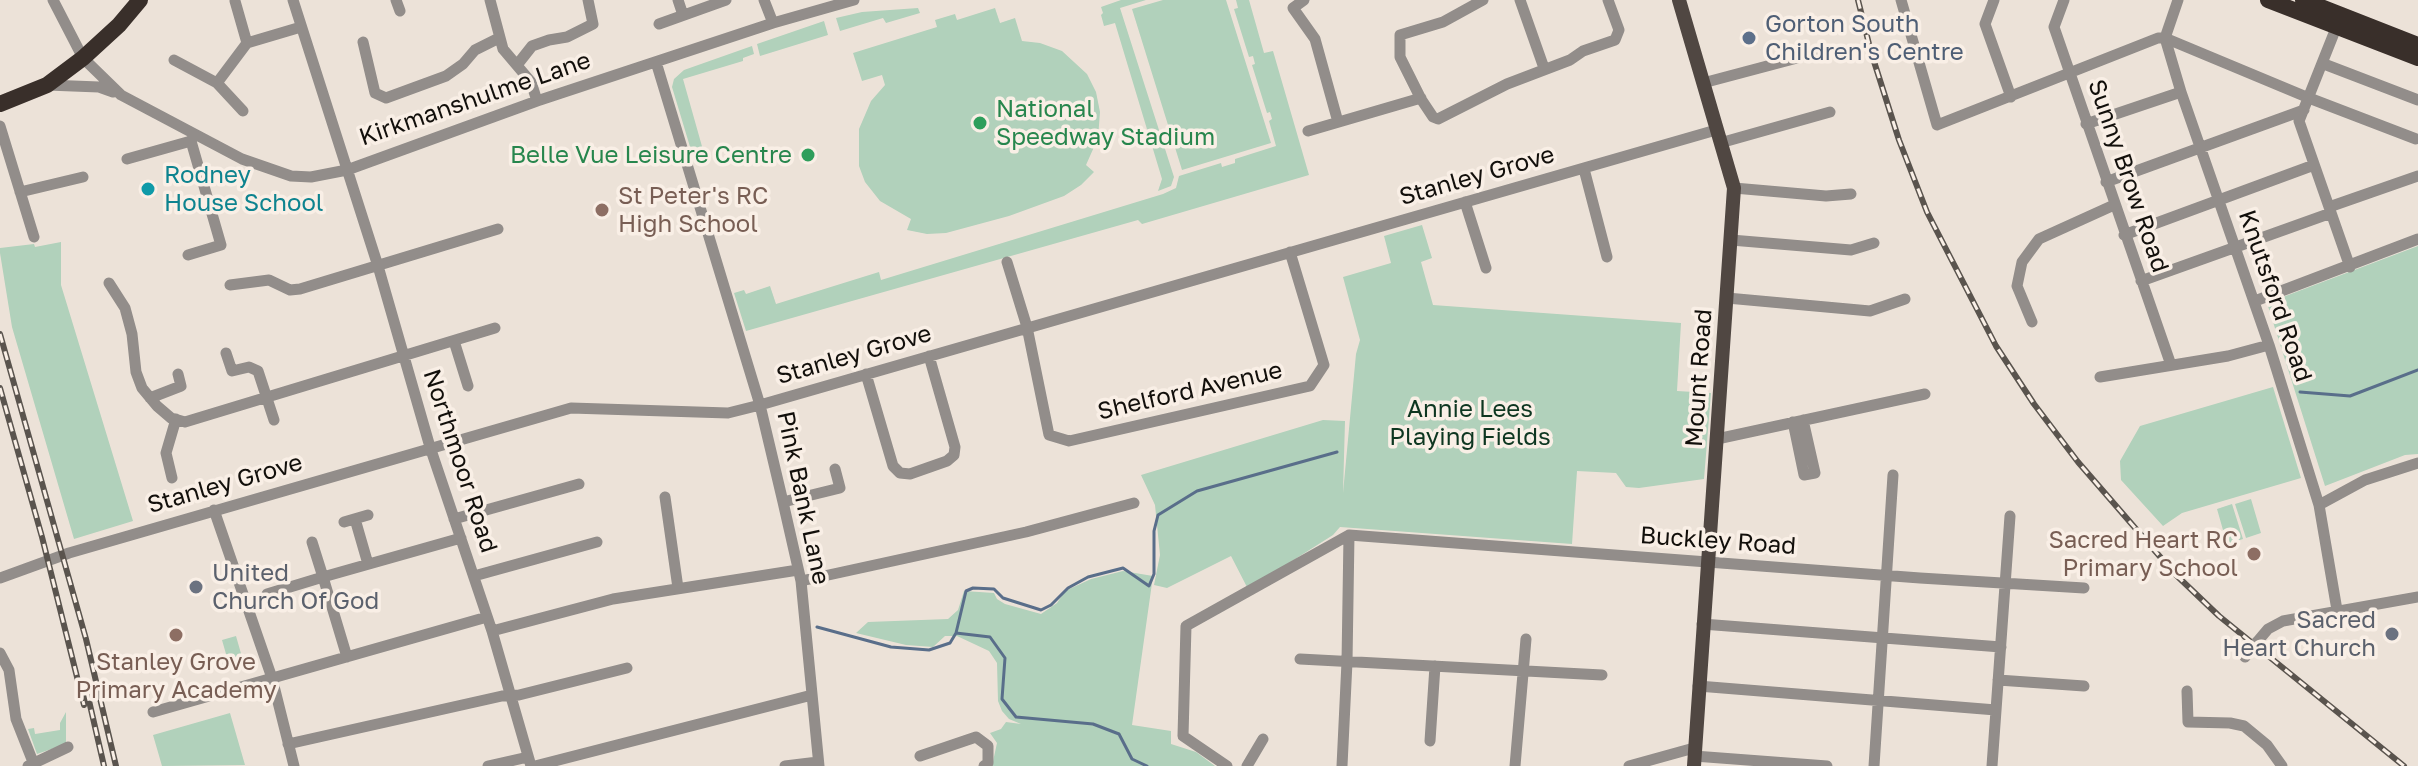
<!DOCTYPE html>
<html>
<head>
<meta charset="utf-8">
<style>
	body { margin:0 }
	canvas { display:block; background:#ece2d8 }
</style>
</head>
<body>
<canvas width="2418" height="766"></canvas>
<script>
const c = document.querySelector('canvas').getContext('2d');
c.lineJoin = 'round';
function paint(path, color) {
  c.fillStyle = color;
  c.fill(path, 'evenodd');
}
function toPath(rows) {
  const path = new Path2D();
  for (const r of rows) {
    path.moveTo(r[0], r[1]);
    for (let i = 2; i < r.length; i += 2) path.lineTo(r[i], r[i + 1]);
  }
  return path;
}
function trace(path, color, width, dash) {
  c.strokeStyle = color;
  c.lineWidth = width;
  c.lineCap = dash ? 'butt' : 'round';
  c.setLineDash(dash || []);
  c.stroke(path);
}
function drawText(font, color, halo, rows, align = 'center') {
  c.font = font + ' "Golos Text",sans-serif';
  c.lineWidth = 7;
  c.setLineDash([]);
  c.textBaseline = 'middle';
  c.strokeStyle = halo;
  c.fillStyle = color;
  for (const [text, x, y, turn = 0] of rows) {
    c.save();
    c.translate(x, y);
    c.rotate((+turn || 0) * Math.PI / 180);
    c.textAlign = isNaN(turn) ? turn : align;
    if (halo) c.strokeText(text, 0, 0);
    c.fillText(text, 0, 0);
    c.restore();
  }
}
const green = toPath([
	[1121,0,1146,0,1120,8,1174,177,1171,186,1158,191,1162,179,1115,23,1104,26,1101,15,1103,13,1101,7],
	[1163,0,1226,0,1271,143,1182,170,1132,9],
	[1236,0,1249,0,1264,53,1273,51,1309,175,1142,224,1138,220,746,331,734,293,744,290,746,294,770,286,776,304,879,272,881,280,1163,194,1176,188,1179,176,1221,163,1222,167,1235,163,1235,159,1276,146,1269,121,1272,119,1270,112,1267,113,1252,65,1255,64,1253,56,1249,57,1234,9,1238,8],
	[918,8,920,13,886,23,883,18,840,31,836,18,862,12],
	[995,8,1000,23,1015,18,1022,41,1040,43,1062,51,1087,74,1096,92,1100,112,1098,138,1086,165,1094,172,1081,185,1064,196,1009,216,946,233,927,234,907,230,911,219,880,201,865,182,859,166,859,129,871,101,885,85,882,75,862,81,853,53,937,27,935,20,955,14,957,20],
	[824,21,828,35,760,56,757,44],
	[752,46,754,54,743,58,743,61,683,79,705,157,694,160,672,87,674,79,684,70],
	[1422,225,1432,258,1421,262,1433,305,1681,323,1677,391,1711,393,1704,479,1639,488,1626,487,1616,473,1577,471,1572,544,1340,527,1333,535,1248,589,1231,556,1167,588,1154,585,1160,555,1155,505,1141,475,1323,420,1345,421,1343,493,1356,354,1360,340,1343,277,1391,263,1384,236],
	[61,242,61,285,133,521,74,539,12,327,0,253,0,248,34,244,35,247],
	[2418,246,2418,454,2405,455,2325,486,2267,303],
	[2273,387,2301,478,2182,513,2163,526,2121,480,2120,461,2140,426],
	[2251,499,2261,533,2246,538,2235,504],
	[2232,504,2243,539,2227,544,2217,509],
	[1123,571,1153,576,1132,725,1171,731,1171,744,1196,752,1215,766,992,766,997,743,990,733,1001,729,1006,722,1021,724,1009,719,1002,711,998,701,997,663,989,651,957,636,945,636,933,647,906,645,856,633,868,622,948,619,958,610,964,591,994,593,997,599,1005,604,1041,614,1057,603,1065,591,1091,579],
	[236,636,244,664,230,668,222,640],
	[66,712,66,744,37,754,28,729,34,728,35,734,60,730,60,723],
	[230,713,245,765,162,766,153,735]
]);
const stream = toPath([
	[2300,392,2350,396,2418,370],
	[817,627,891,647,929,650,950,643,956,633,966,591,973,588,994,589,1003,598,1041,610,1051,605,1068,588,1088,577,1123,568,1149,586,1154,574,1154,531,1158,515,1197,491,1337,452],
	[956,633,990,637,1005,658,1002,699,1016,717,1093,724,1119,734,1132,759,1147,766]
]);
const minor = toPath([
	[53,0,83,58,121,95,242,159,291,176,311,177,347,170,537,101,773,23,854,0],
	[293,0,378,266,430,447,492,631,531,766],
	[396,0,400,11],
	[490,0,503,49,531,82,537,101],
	[678,0,683,15],
	[764,0,773,23],
	[1304,0,1293,8,1315,39,1338,122],
	[1483,0,1443,22,1400,35,1400,57,1421,99,1433,117,1438,119,1507,84,1570,60,1583,51,1615,40,1619,30,1608,0],
	[1520,0,1544,68],
	[1901,0,1937,125,2158,38,2165,38,2309,98,2416,139],
	[1994,0,1985,24,2011,97],
	[2064,0,2054,27,2171,365],
	[2178,0,2165,38,2181,92,2269,345,2319,505,2337,610],
	[235,1,247,43],
	[2338,23,2299,121,2350,267],
	[659,24,726,0],
	[363,42,375,93,386,98,446,76,463,64,475,50,499,38],
	[174,60,217,83],
	[656,62,760,405,783,502,801,581,819,766],
	[2324,64,2418,100],
	[517,65,532,46,549,40,567,37,593,24,588,0],
	[1703,83,1816,53],
	[47,85,99,87,113,92],
	[243,111,217,83,247,43,301,27],
	[2086,124,2181,92],
	[0,126,34,237],
	[1308,131,1421,98],
	[1720,143,1830,112],
	[127,159,191,141],
	[1584,169,1607,257],
	[2106,182,2304,110],
	[1734,188,1826,196,1851,194],
	[20,192,83,177],
	[1465,202,1486,268],
	[2329,207,2418,176],
	[2124,235,2314,165],
	[1731,240,1851,250,1874,243],
	[188,255,221,245,191,141,194,135],
	[1007,262,1027,327,1049,435,1069,441,1310,386,1324,365,1290,252],
	[2141,281,2331,213],
	[109,283,125,308,132,334,136,372,142,388,157,406,171,418,185,422,495,328],
	[230,285,269,280,290,290,300,289,498,229],
	[1727,298,1870,311,1905,299],
	[2255,301,2418,239],
	[2032,322,2017,286,2022,262,2039,239,2114,205],
	[454,341,468,386],
	[226,353,232,371,249,367,258,371,274,420],
	[866,374,893,466,900,473,910,474,947,461,954,455,955,447,929,356],
	[2100,377,2228,356,2269,345],
	[150,398,181,386,178,374],
	[1793,422,1804,475,1815,473,1803,420],
	[1717,439,1925,394],
	[172,478,166,453,176,419],
	[665,497,678,588],
	[783,502,840,488,835,469],
	[2319,505,2365,480,2418,463],
	[214,510,272,678,294,766],
	[355,519,368,564],
	[454,519,579,484],
	[344,522,368,515],
	[1349,535,1920,578,2084,588],
	[474,576,597,542],
	[0,578,69,553,571,408,728,413,760,405,1716,130],
	[801,581,1026,532,1134,503],
	[267,594,323,577,312,542],
	[1702,624,2001,647],
	[492,631,613,599,798,570],
	[2257,642,2268,629,2283,621,2418,597],
	[0,653,9,670,16,719,33,762],
	[347,657,323,577,461,538],
	[1300,659,1602,675],
	[1998,680,2084,686],
	[1698,686,1996,710],
	[2187,691,2188,722,2230,723,2244,726,2267,745,2282,766],
	[153,712,487,617],
	[1430,741,1435,666],
	[288,744,502,696,519,695,627,668],
	[920,756,976,737,988,746,988,763,984,766],
	[1694,756,1827,766],
	[28,766,68,747],
	[488,766,528,757],
	[535,766,812,695],
	[785,766,818,762],
	[1227,766,1183,736,1186,626,1349,535],
	[1247,766,1263,739],
	[1342,766,1347,662,1349,535],
	[1515,766,1526,639],
	[1629,766,1694,748],
	[1874,766,1893,475],
	[1992,766,2010,516]
]);
const major = toPath([
	[1679,0,1734,188,1694,766]
]);
const highway = toPath([
	[2268,0,2418,58],
	[2303,0,2418,45],
	[0,104,47,85,83,58,119,25,140,0]
]);
const rail = toPath([
	[1858,0,1871,52,1899,140,1927,212,1996,346,2034,404,2078,462,2175,574,2219,616,2404,766],
	[0,334,86,639,116,766],
	[0,388,42,537,84,705],
	[87,692,104,766]
]);
const minorBridge = toPath([
	[2245,657,2257,642]
]);
const markers = [
	[1749,38,8,"#5c6f8a"],
	[980,123,8,"#2e9e5b"],
	[808,155,8,"#2e9e5b"],
	[148,189,8,"#0f9aa8"],
	[602,210,8,"#8d6e63"],
	[2254,554,8,"#8d6e63"],
	[196,587,8,"#6b7280"],
	[2392,634,8,"#6b7280"],
	[176,635,8,"#8d6e63"]
];
const serviceNames = [
	["Gorton South",1765,24],
	["Children's Centre",1765,52]
];
const streetNames = [
	["Kirkmanshulme Lane",475,99,-19],
	["Stanley Grove",1477,176,-16],
	["Sunny Brow Road",2128,176,71],
	["Knutsford Road",2275,296,71],
	["Stanley Grove",854,355,-16],
	["Mount Road",1699,378,-86],
	["Shelford Avenue",1190,391,-13],
	["Northmoor Road",460,461,72],
	["Stanley Grove",225,484,-16],
	["Pink Bank Lane",803,498,78],
	["Buckley Road",1718,541,4]
];
const leisureNames = [
	["National",996,109],
	["Speedway Stadium",996,137],
	["Belle Vue Leisure Centre",792,155,"right"]
];
const cultureNames = [
	["Rodney",164,175],
	["House School",164,203]
];
const educationNames = [
	["St Peter's RC",618,196],
	["High School",618,224],
	["Sacred Heart RC",2238,540,"right"],
	["Primary School",2238,568,"right"],
	["Stanley Grove",176,662,"center"],
	["Primary Academy",176,690,"center"]
];
const parkNames = [
	["Annie Lees",1470,409],
	["Playing Fields",1470,437]
];
const worshipNames = [
	["United",212,573],
	["Church Of God",212,601],
	["Sacred",2376,620,"right"],
	["Heart Church",2376,648,"right"]
];
paint(green, '#b1d1bb');
trace(stream, '#596e8a', 3);
trace(minor, '#928d8a', 11);
trace(major, '#504742', 14);
trace(highway, '#392f2a', 16);
trace(rail, '#5a544e', 6);
trace(rail, '#f9efe6', 3, [9]);
trace(minorBridge, '#928d8a', 11);
for (const [x, y, r, color] of markers) {
  const dot = new Path2D();
  dot.arc(x, y, r, 0, 2 * Math.PI);
  c.fillStyle = color;
  c.fill(dot);
  trace(dot, '#f9efe6', 3);
}
drawText('24px', '#4e5e75', '#f9efe6', serviceNames, 'left');
drawText('24px', '#120f0b', '#f9efe6', streetNames);
drawText('24px', '#27864d', '#f9efe6', leisureNames, 'left');
drawText('24px', '#0d838f', '#f9efe6', cultureNames, 'left');
drawText('24px', '#785e54', '#f9efe6', educationNames, 'left');
drawText('24px', '#0d3620', '#f9efe6', parkNames);
drawText('24px', '#5b616d', '#f9efe6', worshipNames, 'left');
</script>
</body>
</html>
